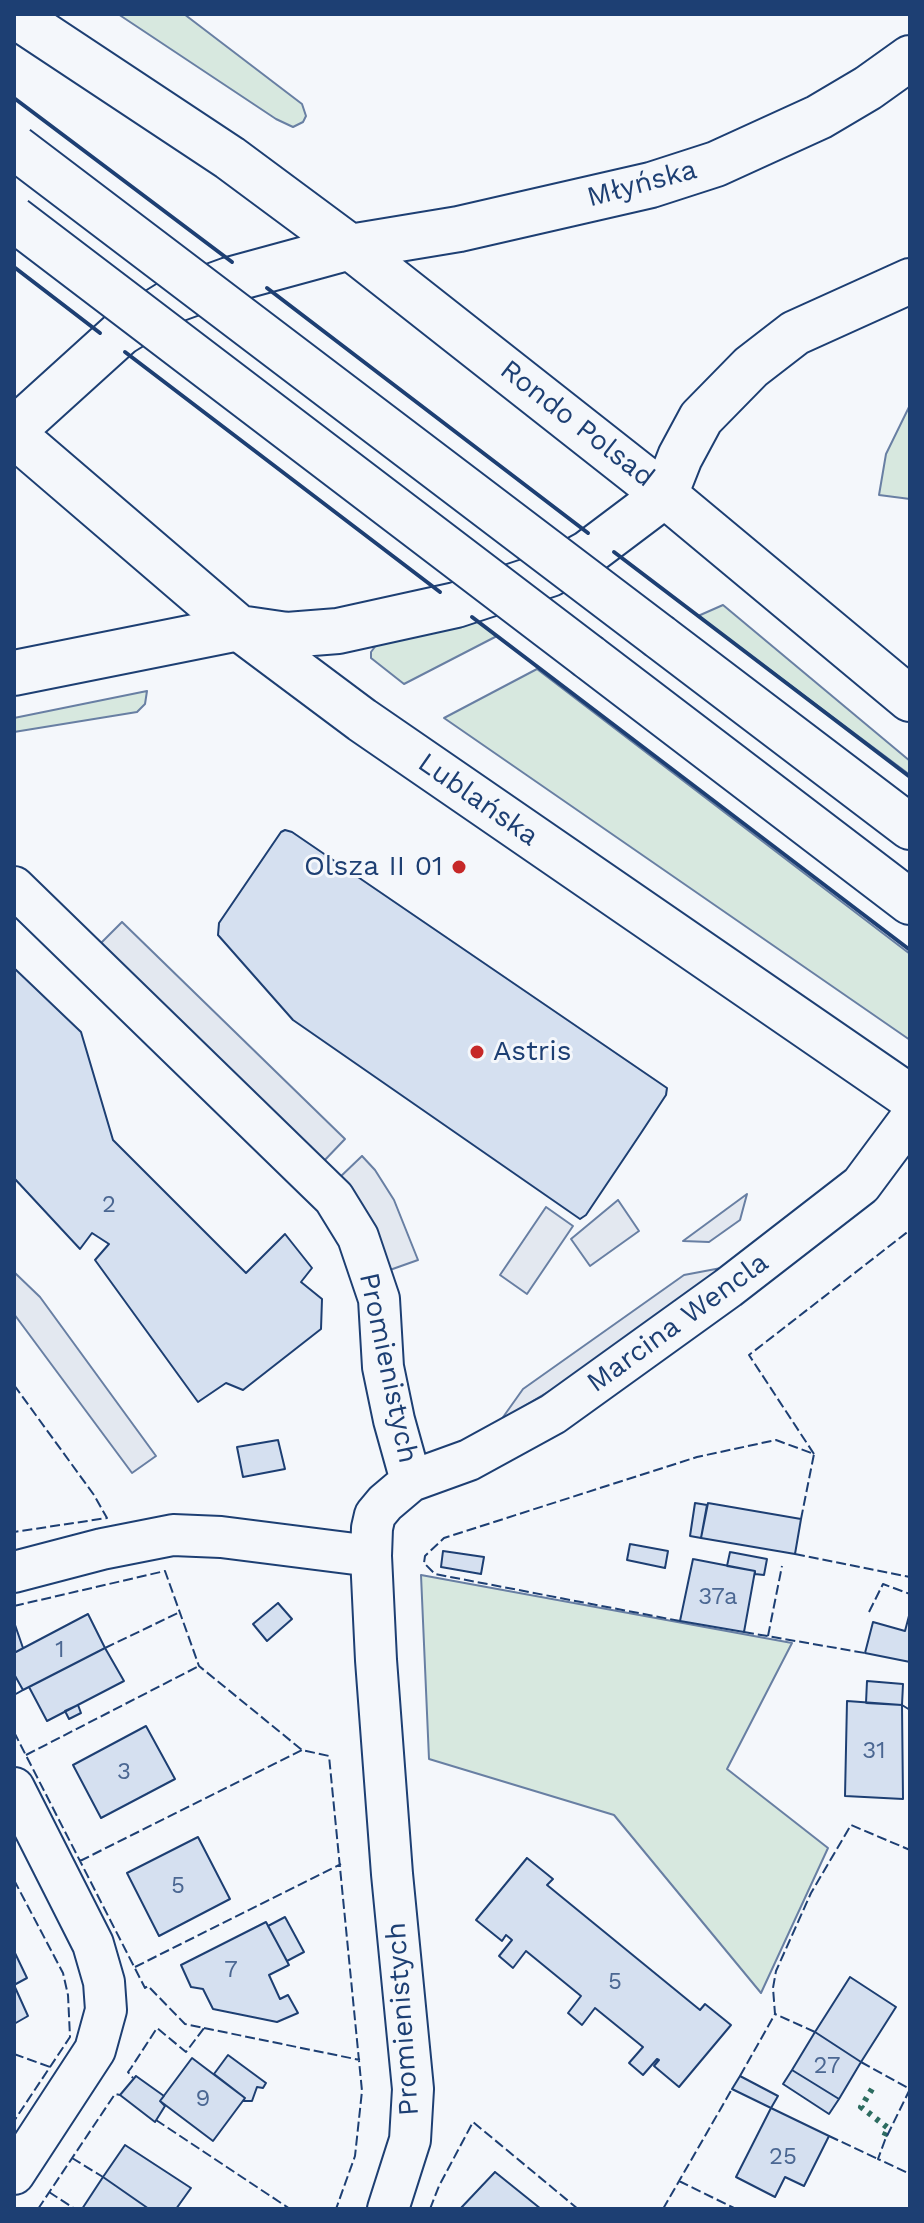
<!DOCTYPE html>
<html>
<head>
<meta charset="utf-8">
<style>
	body { margin:0 }
	#map { position:relative; width:924px; height:2223px; overflow:hidden; background:#f4f7fb; font-family:"Work Sans",sans-serif }
	canvas { display:block }
	.frame { position:absolute; inset:0; border:16px solid #1d3f73; pointer-events:none }
</style>
</head>
<body>
<div id="map">
<canvas width="924" height="2223"></canvas>
<div class="frame"></div>
</div>
<script>
const c = document.querySelector('canvas').getContext('2d');
c.lineJoin = 'round';
function paint(path, color) {
  c.fillStyle = color;
  c.fill(path, 'evenodd');
}
function toPath(rows) {
  const path = new Path2D();
  for (const r of rows) {
    path.moveTo(r[0], r[1]);
    for (let i = 2; i < r.length; i += 2) path.lineTo(r[i], r[i + 1]);
  }
  return path;
}
function trace(path, color, width, dash) {
  c.strokeStyle = color;
  c.lineWidth = width;
  c.lineCap = dash ? 'butt' : 'round';
  c.setLineDash(dash || []);
  c.stroke(path);
}
function drawText(font, color, halo, rows, align = 'center') {
  c.font = font + ' "Work Sans",sans-serif';
  c.lineWidth = 6;
  c.setLineDash([]);
  c.textBaseline = 'middle';
  c.strokeStyle = halo;
  c.fillStyle = color;
  for (const [text, x, y, turn = 0] of rows) {
    c.save();
    c.translate(x, y);
    c.rotate((+turn || 0) * Math.PI / 180);
    c.textAlign = isNaN(turn) ? turn : align;
    if (halo) c.strokeText(text, 0, 0);
    c.fillText(text, 0, 0);
    c.restore();
  }
}
const green = toPath([
	[118,14,184,14,302,104,306,116,303,122,293,127,276,119,118,14],
	[910,405,910,499,879,495,886,454,910,405],
	[723,605,910,761,910,775,698,616,723,605],
	[476,621,497,636,404,684,371,658,371,652,377,644,476,621],
	[537,669,910,954,910,1040,444,718,537,669],
	[147,691,145,704,137,712,14,732,14,718,147,691],
	[421,1575,792,1643,727,1769,828,1848,761,1993,614,1815,429,1759,421,1575]
]);
const parking = toPath([
	[122,922,345,1139,322,1163,99,945,122,922],
	[362,1156,375,1170,394,1200,418,1260,387,1271,338,1179,362,1156],
	[747,1194,740,1220,709,1242,683,1241,747,1194],
	[618,1200,639,1231,590,1266,571,1239,618,1200],
	[546,1207,573,1226,527,1294,500,1275,546,1207],
	[721,1268,563,1383,501,1420,523,1389,684,1275,721,1268],
	[14,1272,40,1297,156,1456,132,1473,14,1314,14,1272]
]);
const building = toPath([
	[285,830,292,832,667,1088,666,1095,641,1133,586,1215,580,1219,293,1020,218,935,219,923,281,832,285,830],
	[14,968,81,1032,113,1140,246,1273,285,1234,312,1268,301,1282,322,1299,321,1329,243,1390,226,1383,198,1402,95,1260,109,1244,92,1233,80,1249,14,1178,14,968],
	[278,1440,285,1469,243,1477,237,1447,278,1440],
	[695,1503,707,1505,701,1538,690,1536,695,1503],
	[708,1503,801,1519,795,1554,701,1538,708,1503],
	[630,1544,668,1551,665,1568,627,1560,630,1544],
	[443,1551,484,1557,481,1574,441,1567,443,1551],
	[730,1552,767,1559,764,1575,755,1574,755,1571,727,1566,730,1552],
	[693,1559,755,1571,744,1632,680,1621,693,1559],
	[278,1603,292,1619,267,1641,253,1624,278,1603],
	[910,1612,910,1662,865,1653,873,1622,905,1631,910,1612],
	[88,1614,105,1648,23,1690,14,1674,14,1653,88,1614],
	[14,1622,23,1648,14,1653,14,1622],
	[105,1648,124,1681,47,1721,29,1687,105,1648],
	[867,1681,903,1684,902,1705,866,1703,867,1681],
	[847,1701,902,1705,903,1799,845,1796,847,1701],
	[78,1705,81,1713,69,1719,65,1711,78,1705],
	[146,1726,175,1779,101,1818,73,1765,146,1726],
	[198,1837,230,1899,159,1936,127,1873,198,1837],
	[527,1858,553,1879,547,1885,700,2010,705,2004,731,2025,679,2087,654,2066,659,2060,657,2059,643,2075,629,2063,643,2047,595,2008,582,2025,568,2013,581,1996,526,1951,513,1968,499,1956,512,1940,506,1935,502,1941,476,1920,527,1858],
	[285,1917,304,1952,287,1961,268,1926,285,1917],
	[266,1922,289,1965,269,1975,280,1999,288,1995,298,2013,277,2022,213,2009,203,1989,191,1987,181,1965,266,1922],
	[14,1951,27,1978,14,1985,14,1951],
	[850,1977,896,2007,861,2062,815,2032,850,1977],
	[14,1985,28,2016,14,2024,14,1985],
	[815,2032,861,2062,839,2099,792,2070,815,2032],
	[228,2055,266,2083,263,2088,257,2087,252,2101,243,2101,245,2098,214,2074,228,2055],
	[192,2058,245,2098,213,2141,160,2101,192,2058],
	[792,2070,839,2099,829,2114,783,2084,792,2070],
	[136,2076,164,2096,160,2101,165,2106,155,2122,120,2095,136,2076],
	[740,2076,778,2096,771,2108,732,2089,740,2076],
	[771,2108,829,2136,804,2186,785,2177,775,2197,736,2177,771,2108],
	[125,2145,191,2188,176,2209,149,2209,103,2177,125,2145],
	[495,2172,541,2209,460,2209,495,2172],
	[103,2177,149,2209,82,2209,103,2177]
]);
const minor = toPath([
	[14,887,334,1198,358,1237,379,1299,383,1367,394,1420,411,1481],
	[14,1572,102,1549,173,1535,221,1537,371,1556],
	[14,1788,93,1944,104,1982,106,2010,95,2050,14,2174],
	[388,2209,410,2140,413,2089,392,1874,376,1660,371,1556,372,1528,375,1515,385,1503,411,1481,469,1460,553,1414,728,1288,861,1185,910,1119]
]);
const tertiary = toPath([
	[14,673,239,628]
]);
const secondary = toPath([
	[14,15,230,158,350,247,665,495,910,699],
	[14,430,121,333,174,300,229,280,350,247,459,229,651,185,716,164,819,117,868,88,910,58],
	[14,435,239,628,362,720,910,1097],
	[665,495,680,457,701,418,751,367,795,333,910,281],
	[239,628,287,635,338,631,456,605,550,574,588,553,665,495]
]);
const primary = toPath([
	[660,637,910,827],
	[589,657,910,902]
]);
const primaryBridge = toPath([
	[16,148,660,637],
	[14,219,589,657]
]);
const hedge = toPath([
	[872,2089,861,2107,888,2128,883,2139]
]);
const fence = toPath([
	[14,1385,94,1495,107,1518,14,1532],
	[814,1454,749,1355,910,1230],
	[795,1554,910,1577],
	[14,1606,165,1571,199,1666,302,1750,329,1756,362,2091,355,2156,336,2209],
	[869,1612,883,1584,910,1594],
	[680,1621,435,1574,424,1563,425,1556,444,1538,697,1457,776,1440,814,1454,801,1519],
	[744,1632,865,1653],
	[768,1636,782,1566],
	[105,1648,180,1612],
	[14,1695,23,1690],
	[902,1705,910,1710],
	[14,1732,145,1988,148,1986,185,2024,204,2028,186,2052,157,2028,131,2068,128,2072,133,2078],
	[26,1755,199,1666],
	[80,1861,302,1750],
	[14,1880,63,1973,68,1995,70,2037,14,2121],
	[135,1967,341,1864],
	[204,2028,360,2060],
	[815,2032,775,2014,773,1988,776,1971,811,1893,851,1825,910,1850],
	[14,2054,50,2067],
	[861,2062,910,2089],
	[740,2076,775,2014],
	[910,2089,885,2140,878,2159,910,2174],
	[156,2120,290,2209],
	[829,2136,878,2159],
	[72,2158,103,2177],
	[679,2181,736,2209],
	[49,2192,75,2209],
	[38,2209,115,2094,120,2095],
	[430,2209,439,2186,473,2122,578,2209],
	[663,2209,732,2089]
]);
const wall = toPath([
	[14,98,232,262],
	[14,267,100,333],
	[267,288,588,533],
	[125,352,440,592],
	[614,552,910,777],
	[472,617,910,950]
]);
const markers = [
	[459,867,8,"#c62828"],
	[477,1052,8,"#c62828"]
];
const numberNames = [
	["2",109,1205],
	["37a",718,1597],
	["1",60,1650],
	["31",874,1751],
	["3",124,1772],
	["5",178,1886],
	["7",231,1970],
	["5",615,1982],
	["27",827,2066],
	["9",203,2099],
	["25",783,2157]
];
const streetNames = [
	["Młyńska",642,184,-15],
	["Rondo Polsad",577,424,38],
	["Lublańska",478,800,35],
	["Marcina Wencla",678,1323,-36],
	["Promienistych",388,1368,78],
	["Promienistych",403,2019,-94]
];
const poiNames = [
	["Olsza II 01",443,867],
	["Astris",493,1052,"left"]
];
paint(green, '#d7e8df');
trace(green, '#687fa3', 2);
paint(parking, '#e3e8f0');
trace(parking, '#687fa3', 2);
paint(building, '#d5e0f0');
trace(building, '#1d3f73', 2);
trace(minor, '#1d3f73', 44);
trace(tertiary, '#1d3f73', 48);
trace(secondary, '#1d3f73', 48);
trace(primary, '#1d3f73', 48);
trace(minor, '#f4f7fb', 40);
trace(tertiary, '#f4f7fb', 44);
trace(secondary, '#f4f7fb', 44);
trace(primary, '#f4f7fb', 44);
trace(primaryBridge, '#1d3f73', 48, []);
trace(primaryBridge, '#f4f7fb', 44);
trace(hedge, '#2c6c60', 6, [4, 6]);
trace(fence, '#1d3f73', 2, [10, 4]);
trace(wall, '#1d3f73', 4);
for (const [x, y, r, color] of markers) {
  const dot = new Path2D();
  dot.arc(x, y, r, 0, 2 * Math.PI);
  c.fillStyle = color;
  c.fill(dot);
  trace(dot, '#f4f7fb', 3);
}
drawText('24px', '#4b6792', null, numberNames);
drawText('28px', '#1d3f73', '#f4f7fb', streetNames);
drawText('28px', '#1d3f73', '#f4f7fb', poiNames, 'right');
</script>
</body>
</html>
